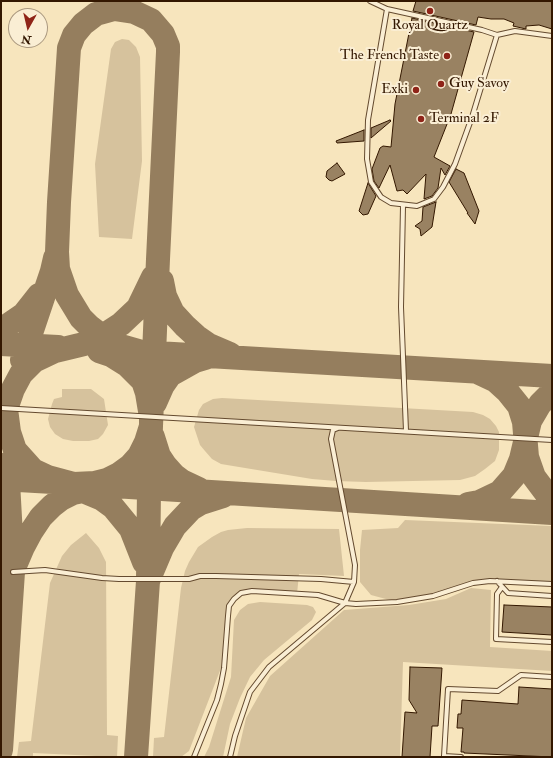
<!DOCTYPE html>
<html>
<head>
<meta charset="utf-8">
<style>
	body { margin:0 }
	#map { position:relative; width:553px; height:758px; overflow:hidden; background:#f7e5bd; font-family:"IM FELL Double Pica",serif }
	canvas { display:block }
	.frame { position:absolute; inset:0; border:2px solid #331700; pointer-events:none }
	.north { position:absolute; left:8px; top:8px; width:40px; height:40px; box-sizing:border-box; background:#faeed4; border:1px solid #aa987f; border-radius:50%; rotate:188deg; font-size:11px; font-weight:700; line-height:16px; text-align:center; color:#331700 }
	.north::after { content:''; display:block; margin:auto; width:14px; height:18px; background:#8f2418; clip-path:polygon(50% 0,100% 100%,50% 72%,0 100%) }
</style>
</head>
<body>
<div id="map">
<canvas width="553" height="758"></canvas>
<div class="frame"></div>
<div class="north">N</div>
</div>
<script>
const c = document.querySelector('canvas').getContext('2d');
c.lineJoin = 'round';
function paint(path, color) {
  c.fillStyle = color;
  c.fill(path, 'evenodd');
}
function toPath(rows) {
  const path = new Path2D();
  for (const r of rows) {
    path.moveTo(r[0], r[1]);
    for (let i = 2; i < r.length; i += 2) path.lineTo(r[i], r[i + 1]);
  }
  return path;
}
function trace(path, color, width, dash) {
  c.strokeStyle = color;
  c.lineWidth = width;
  c.lineCap = dash ? 'butt' : 'round';
  c.setLineDash(dash || []);
  c.stroke(path);
}
function drawText(font, color, halo, rows, align = 'center') {
  c.font = font + ' "IM FELL Double Pica",serif';
  c.lineWidth = 4;
  c.setLineDash([]);
  c.textBaseline = 'middle';
  c.strokeStyle = halo;
  c.fillStyle = color;
  for (const [text, x, y, turn = 0] of rows) {
    c.save();
    c.translate(x, y);
    c.rotate((+turn || 0) * Math.PI / 180);
    c.textAlign = isNaN(turn) ? turn : align;
    if (halo) c.strokeText(text, 0, 0);
    c.fillText(text, 0, 0);
    c.restore();
  }
}
const green = toPath([
	[122,39,129,40,136,47,140,57,142,161,132,239,99,237,95,164,111,49,115,42],
	[62,389,91,389,104,399,108,425,103,434,98,439,89,441,73,441,63,439,55,434,50,427,48,419,52,404,54,399,62,397],
	[222,398,473,412,483,415,490,419,496,426,499,432,499,450,495,461,485,469,475,476,460,480,366,482,336,481,312,479,233,466,221,464,212,459,205,451,200,445,194,427,199,410,203,404,213,399],
	[405,520,552,526,552,584,490,581,473,583,433,596,397,602,371,595,360,582,360,550,362,530,398,528],
	[247,528,339,529,344,576,299,574,297,594,252,591,241,593,234,599,228,616,221,668,189,751,181,757,153,757,154,738,164,737,181,588,185,571,189,562,198,547,212,537,221,532,228,530],
	[86,533,99,548,106,562,107,735,118,736,117,757,33,753,33,757,17,757,19,742,31,741,50,583,62,556,71,545],
	[471,588,491,590,490,647,552,651,552,671,403,662,400,757,237,757,246,718,270,676,344,610,409,605,446,599],
	[260,602,307,605,313,607,316,612,312,620,264,660,250,677,240,698,230,724,223,757,204,757,209,747,231,677,234,620,240,610,248,604]
]);
const taxiway = toPath([
	[162,281,165,296,173,313,185,326,196,336,209,345,230,354],
	[1,330,24,314,39,295],
	[1,344,58,347],
	[99,351,111,355,127,365,143,381,147,393,151,417,151,426,146,442,139,456,130,466,119,474,107,480,95,483,74,484,48,477,33,470,15,450,9,432,6,409,13,389,21,374,34,361,55,351,84,344,98,339,121,324,138,308,153,277],
	[139,352,552,376],
	[142,352,121,346,102,336,89,326,81,318,67,295,58,269,57,252,59,202,69,48,74,35,83,24,96,14,114,9,134,12,151,20,163,34,168,46,168,52,158,259,151,426,149,488,148,581],
	[22,360,52,271,55,258],
	[479,373,496,381,507,391,519,406,524,422,527,457,534,477,546,493,552,498],
	[155,403,163,385,170,375,195,361,205,358],
	[153,437,159,456,165,465,174,475,182,481,199,489],
	[1,479,53,482],
	[97,485,552,513],
	[78,489,102,499,113,507,131,529,144,562],
	[468,504,479,502,500,492,514,476,521,459,530,421,540,404,552,392],
	[14,568,23,547,31,532,41,517,52,506,61,499,73,493,93,489],
	[1,750,13,572,7,464],
	[136,757,148,581,162,548,175,526,191,509,201,503,223,496]
]);
const building = toPath([
	[416,1,552,1,552,29,539,25,526,26,526,29,513,26,514,23,504,19,491,19,478,17,476,25,413,11,416,1],
	[412,18,474,32,451,114,434,157,450,166,445,175,441,168,438,188,432,196,424,199,426,174,407,194,403,190,397,191,390,165,379,188,374,181,372,169,380,148,383,146,391,147,395,104,412,18],
	[390,120,391,121,371,138,371,128,390,120],
	[364,130,364,141,337,143,336,141,364,130],
	[337,163,345,174,332,181,329,180,326,177,327,171,337,163],
	[456,169,464,173,479,211,475,224,467,213,468,213,449,182,456,169],
	[368,183,376,196,368,214,363,215,359,211,368,183],
	[436,202,432,227,421,236,420,229,415,226,422,221,423,207,436,202],
	[504,605,552,607,552,635,502,632,504,605],
	[410,667,442,668,438,726,432,726,430,757,402,757,405,712,417,713,409,700,410,667],
	[519,687,552,689,552,757,464,753,464,752,461,752,463,728,457,728,458,714,461,714,462,700,518,704,519,687]
]);
const service = toPath([
	[370,1,387,9,482,30,497,35,515,31,552,36],
	[387,9,368,120,367,159,371,182,381,197,391,203,417,206,434,199,443,187,455,164,472,117,497,35],
	[403,206,401,307,406,431],
	[1,408,552,440],
	[13,572,45,570,102,578,119,579,189,579,200,576,216,576,321,579,354,582],
	[497,581,508,593,552,596],
	[502,587,497,594,496,639,552,642],
	[194,757,217,700,221,684,224,668,228,616,229,606,234,599,241,593,252,591,318,595,345,603,354,582,355,565,331,439,333,430,338,428],
	[230,757,235,736,250,692,269,667,345,603,356,604,397,602,433,596,473,583,490,581,552,584],
	[461,757,444,756,448,689,498,691,521,675,552,677]
]);
const markers = [
	[430,11,4,"#8f2418"],
	[447,56,4,"#8f2418"],
	[441,84,4,"#8f2418"],
	[416,90,4,"#8f2418"],
	[421,119,4,"#8f2418"]
];
const poiNames = [
	["Royal Quartz",430,26,"center"],
	["The French Taste",439,56],
	["Guy Savoy",449,84,"left"],
	["Exki",408,90],
	["Terminal 2F",429,119,"left"]
];
paint(green, '#d6c29d');
trace(taxiway, '#957e5e', 24);
paint(building, '#998262');
trace(building, '#331700', 1);
trace(service, '#644a2f', 6);
trace(service, '#faeed4', 4);
for (const [x, y, r, color] of markers) {
  const dot = new Path2D();
  dot.arc(x, y, r, 0, 2 * Math.PI);
  c.fillStyle = color;
  c.fill(dot);
  trace(dot, '#faeed4', 1.5);
}
drawText('14px', '#331700', '#faeed4', poiNames, 'right');
</script>
</body>
</html>
